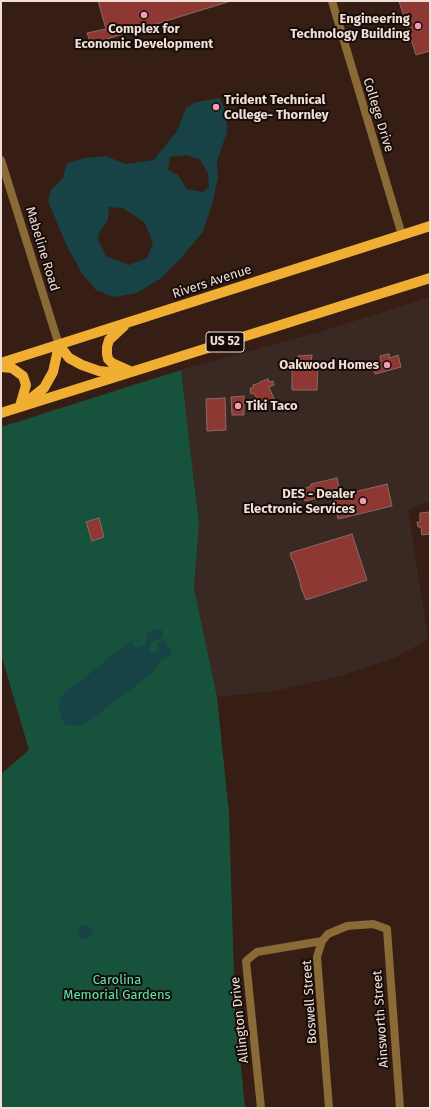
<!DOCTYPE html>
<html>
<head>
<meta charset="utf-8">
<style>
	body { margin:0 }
	#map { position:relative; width:431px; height:1109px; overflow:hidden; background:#371e14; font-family:"Fira Sans",sans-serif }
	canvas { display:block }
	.frame { position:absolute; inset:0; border:2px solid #f0dfd8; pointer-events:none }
</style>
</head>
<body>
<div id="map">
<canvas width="431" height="1109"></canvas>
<div class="frame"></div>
</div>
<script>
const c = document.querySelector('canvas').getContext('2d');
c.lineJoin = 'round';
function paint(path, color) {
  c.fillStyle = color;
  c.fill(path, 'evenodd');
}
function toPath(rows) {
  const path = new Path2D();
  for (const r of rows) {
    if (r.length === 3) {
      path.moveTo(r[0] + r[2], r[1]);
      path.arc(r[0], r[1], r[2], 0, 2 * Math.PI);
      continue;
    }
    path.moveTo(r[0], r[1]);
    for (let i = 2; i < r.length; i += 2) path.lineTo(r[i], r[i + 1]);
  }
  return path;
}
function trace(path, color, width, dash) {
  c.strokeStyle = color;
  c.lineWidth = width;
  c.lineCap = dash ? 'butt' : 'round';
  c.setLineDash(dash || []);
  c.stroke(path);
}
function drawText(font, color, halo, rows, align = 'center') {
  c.font = font + ' "Fira Sans",sans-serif';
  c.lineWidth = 4;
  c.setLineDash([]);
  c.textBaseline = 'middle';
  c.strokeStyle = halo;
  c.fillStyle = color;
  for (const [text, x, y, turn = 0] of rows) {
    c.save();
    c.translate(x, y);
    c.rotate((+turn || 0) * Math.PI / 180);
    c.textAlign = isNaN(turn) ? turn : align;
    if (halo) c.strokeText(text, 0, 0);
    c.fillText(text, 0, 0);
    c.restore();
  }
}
const commercial = toPath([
	[430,297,430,501,408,509,428,639,397,657,341,676,275,691,217,697,194,588,199,524,181,370,323,331]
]);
const green = toPath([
	[181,370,199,524,194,588,217,697,229,813,235,1008,245,1108,1,1108,1,774,29,750,1,654,1,427]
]);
const water = toPath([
	[220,98,226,113,227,132,217,161,218,178,212,205,202,233,182,257,161,278,137,293,114,297,96,290,81,272,66,244,48,201,51,190,63,178,66,165,71,162,85,158,106,156,125,164,154,160,177,131,186,108,196,102],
	[187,155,200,160,208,173,209,187,203,192,187,189,178,175,168,170,170,157],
	[109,207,123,208,145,223,153,243,147,258,129,265,106,256,98,240,99,233,108,220],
	[154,629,162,630,163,637,150,643,150,651,153,653,159,651,157,643,164,640,173,654,160,661,153,673,89,721,77,726,66,725,62,720,59,709,60,697,133,639,132,645,137,648,146,645,147,634],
	[85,932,7]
]);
const building = toPath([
	[98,1,231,1,91,44,87,33,106,29,98,1],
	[399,1,430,1,430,51,416,55,399,1],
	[389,354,390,358,398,355,401,367,375,374,373,362,381,361,380,356,389,354],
	[312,355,311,362,318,362,317,390,292,390,292,361,298,361,298,356,312,355],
	[268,379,269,382,273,381,274,385,269,387,274,399,260,405,254,393,251,394,250,388,253,388,253,385,260,383,260,382,268,379],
	[244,396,244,415,232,415,231,397,244,396],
	[225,398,226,430,207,431,206,399,225,398],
	[337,478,340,493,305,501,303,489,311,486,311,484,337,478],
	[387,484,392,506,338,519,334,497,387,484],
	[430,512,430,534,422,535,421,527,418,527,417,522,420,522,420,513,430,512],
	[99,518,104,537,92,541,86,522,99,518],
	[352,534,367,580,306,600,300,585,301,585,293,560,292,560,290,553,352,534]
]);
const minor = toPath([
	[332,1,402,235],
	[1,160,59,345],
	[261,1108,246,961,257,952,322,941],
	[329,1108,317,957,322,941,328,934,347,926,373,924,387,929,400,1108]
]);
const primary = toPath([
	[124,326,109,340,107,347,107,354,108,359,112,363,130,371],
	[59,345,69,358,82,365,99,371,119,373],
	[1,363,430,226],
	[1,367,12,368,23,376,26,385,20,406],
	[25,403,44,388,53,372,59,345],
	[1,413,430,278]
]);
const markers = [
	[144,15,4,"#f19ab2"],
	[418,26,4,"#f19ab2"],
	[216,107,4,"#f19ab2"],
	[387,365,4,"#f19ab2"],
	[238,406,4,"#f19ab2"],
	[363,501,4,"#f19ab2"]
];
const shields = [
	[225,342,38]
];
const shieldNames = [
	["US 52",225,342]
];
const poiNames = [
	["Engineering",410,19],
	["Technology Building",410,34],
	["Complex for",144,29,"center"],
	["Economic Development",144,44,"center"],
	["Trident Technical",224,100,"left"],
	["College- Thornley",224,115,"left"],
	["Oakwood Homes",379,365],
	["Tiki Taco",246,406,"left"],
	["DES - Dealer",355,494],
	["Electronic Services",355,509]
];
const streetNames = [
	["College Drive",378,115,73],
	["Mabeline Road",42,249,73],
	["Rivers Avenue",212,282,-18],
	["Boswell Street",310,1002,-94],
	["Ainsworth Street",381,1019,-94],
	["Allington Drive",240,1020,-96]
];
const parkNames = [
	["Carolina",117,980],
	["Memorial Gardens",117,995]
];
paint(commercial, '#3a2822');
paint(green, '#17523c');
paint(water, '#184346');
paint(building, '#8d3832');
trace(building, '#8b6a66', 1);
trace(minor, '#8a6a37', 8);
trace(primary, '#f0ae33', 10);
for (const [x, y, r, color] of markers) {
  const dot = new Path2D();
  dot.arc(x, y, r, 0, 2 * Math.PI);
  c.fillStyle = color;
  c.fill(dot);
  trace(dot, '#160c07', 1.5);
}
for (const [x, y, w] of shields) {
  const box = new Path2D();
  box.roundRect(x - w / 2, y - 10, w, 20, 3);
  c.fillStyle = '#160c07';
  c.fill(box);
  trace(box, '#f0dfd8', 1);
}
drawText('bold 12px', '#f0dfd8', null, shieldNames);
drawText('bold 13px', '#f0dfd8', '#160c07', poiNames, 'right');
drawText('13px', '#f0dfd8', '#160c07', streetNames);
drawText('13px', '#5aeab3', '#160c07', parkNames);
</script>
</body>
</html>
